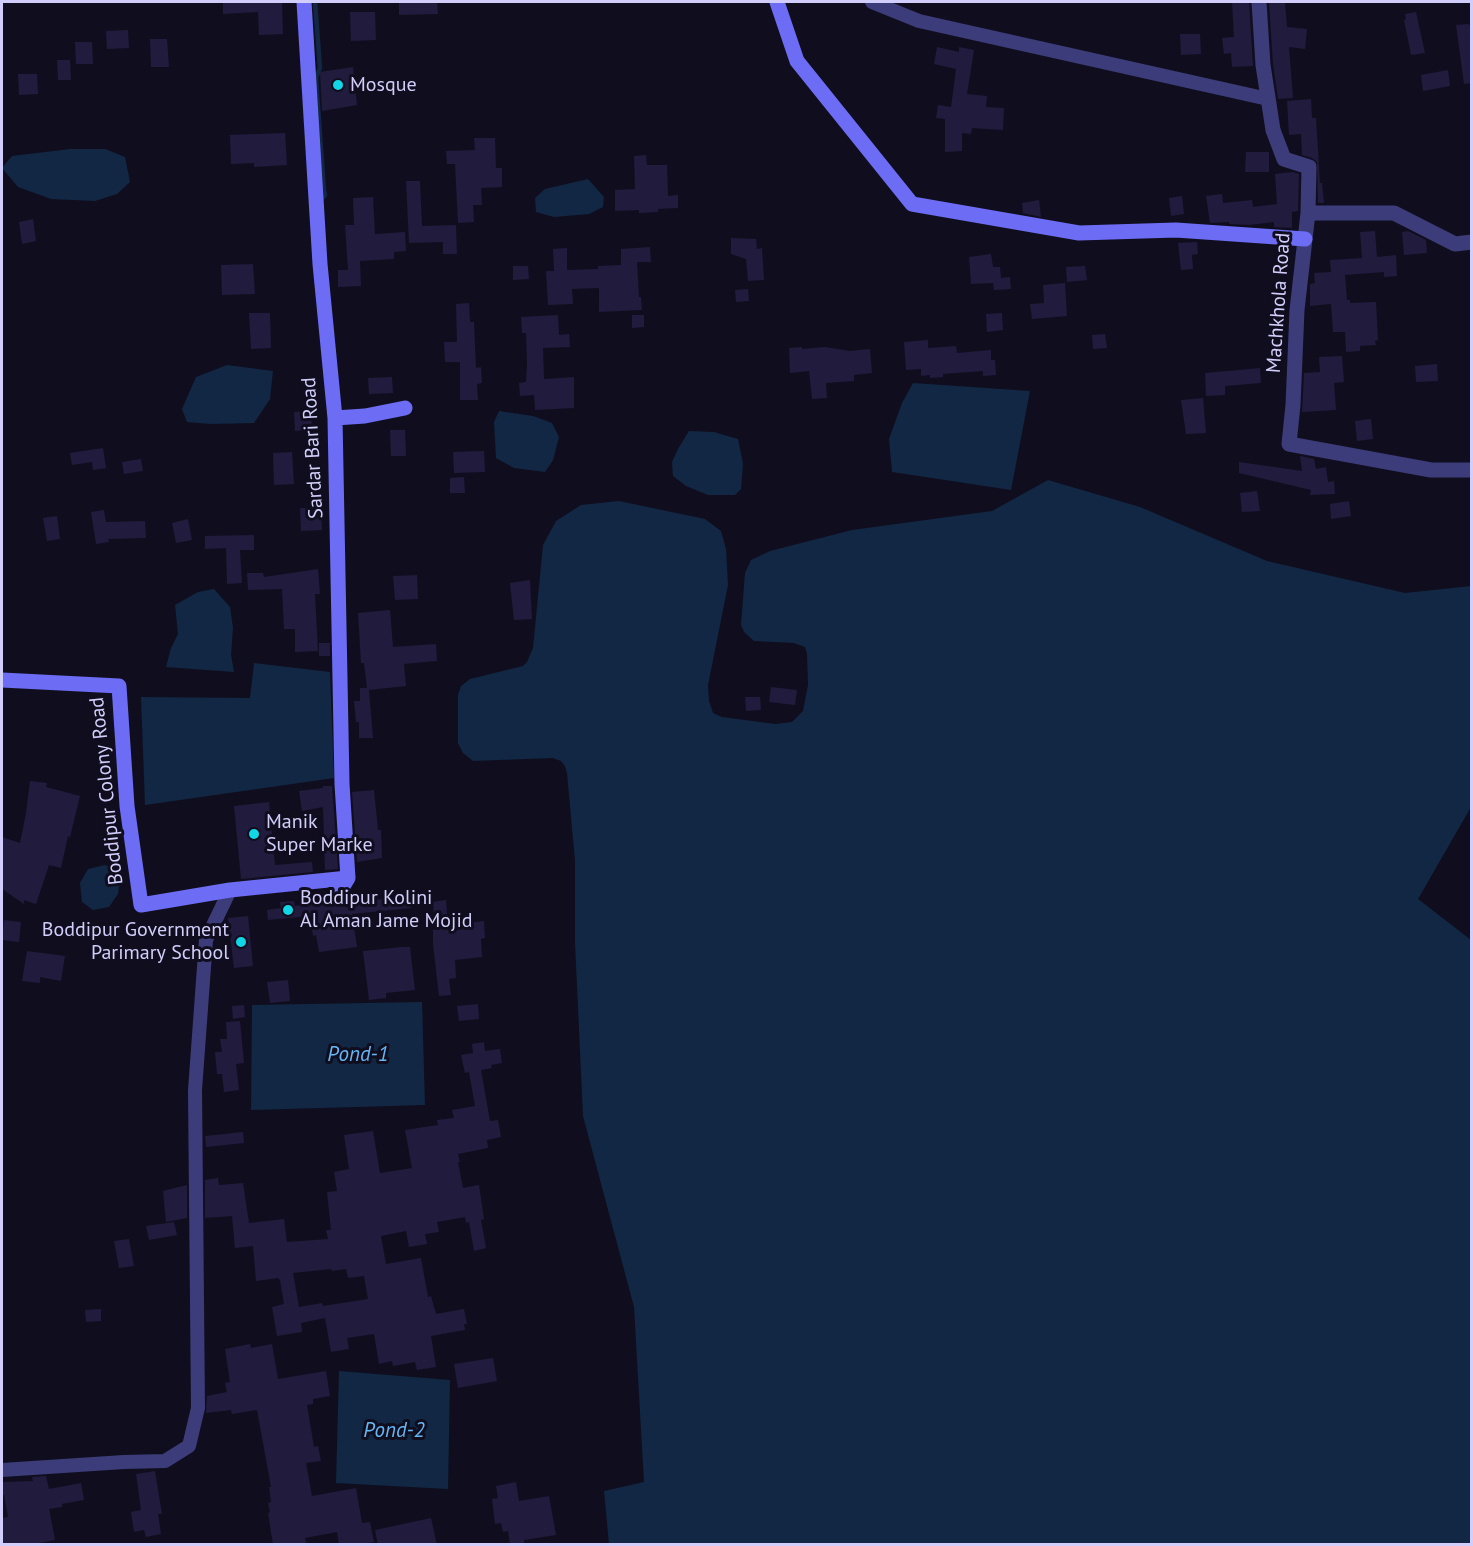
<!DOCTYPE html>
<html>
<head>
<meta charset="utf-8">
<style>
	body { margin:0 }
	#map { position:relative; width:1473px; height:1546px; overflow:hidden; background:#100e1e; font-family:"PT Sans",sans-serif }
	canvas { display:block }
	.frame { position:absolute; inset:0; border:3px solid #d2cefb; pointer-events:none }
</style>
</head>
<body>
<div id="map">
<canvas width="1473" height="1546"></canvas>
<div class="frame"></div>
</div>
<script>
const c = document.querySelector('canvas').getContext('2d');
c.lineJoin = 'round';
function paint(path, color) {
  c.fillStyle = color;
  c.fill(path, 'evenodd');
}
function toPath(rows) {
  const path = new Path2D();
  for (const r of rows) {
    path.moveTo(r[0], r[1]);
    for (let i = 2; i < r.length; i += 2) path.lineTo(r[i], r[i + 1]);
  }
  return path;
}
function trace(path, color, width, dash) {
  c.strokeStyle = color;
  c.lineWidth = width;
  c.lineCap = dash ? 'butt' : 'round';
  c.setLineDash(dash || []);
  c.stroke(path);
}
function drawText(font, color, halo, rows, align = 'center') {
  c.font = font + ' "PT Sans",sans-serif';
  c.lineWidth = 6;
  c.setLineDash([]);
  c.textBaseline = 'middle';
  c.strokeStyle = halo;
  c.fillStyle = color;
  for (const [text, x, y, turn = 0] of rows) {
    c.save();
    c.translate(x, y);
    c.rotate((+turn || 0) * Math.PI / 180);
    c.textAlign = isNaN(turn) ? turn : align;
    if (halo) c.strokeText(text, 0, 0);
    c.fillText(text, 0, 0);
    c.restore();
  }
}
const water = toPath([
	[70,149,105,149,125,157,130,182,117,194,95,201,51,199,18,187,2,168,12,156],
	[588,179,604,197,603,207,589,214,554,217,536,212,535,198,545,189],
	[227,365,273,371,270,399,254,423,211,424,187,422,182,409,196,377],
	[913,383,1030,391,1011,490,892,472,889,439,902,403],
	[499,411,533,416,552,423,559,437,553,460,545,472,514,468,496,458,494,422],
	[689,431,714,432,738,439,743,464,741,489,735,495,708,495,686,486,673,476,672,462,678,449],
	[1048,480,1140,507,1267,561,1405,593,1471,586,1471,807,1418,899,1471,940,1471,1544,609,1544,604,1491,644,1482,634,1307,583,1116,575,943,575,861,567,773,565,766,561,761,553,758,473,761,463,753,458,743,458,695,461,686,470,679,523,666,527,662,533,648,543,545,556,521,581,505,619,501,705,519,721,531,726,549,728,585,708,685,709,701,713,713,722,717,775,724,792,722,803,711,808,685,807,654,805,647,794,643,754,641,744,632,741,625,745,573,751,560,770,551,852,530,992,511],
	[214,589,230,607,233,628,231,655,234,672,166,667,171,648,178,634,175,605,198,592],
	[254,663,330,672,334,778,145,805,141,697,250,698],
	[105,865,121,871,118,894,109,907,93,910,82,902,80,883,88,869],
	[422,1002,425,1105,251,1110,252,1005],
	[339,1371,450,1380,448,1489,336,1483]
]);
const stream = toPath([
	[315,2,320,68,316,78,324,190,325,195,322,199]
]);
const building = toPath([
	[223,2,282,2,283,34,259,35,258,12,223,14],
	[399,2,437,2,438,14,399,15],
	[1232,2,1249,2,1253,66,1232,67,1231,53,1224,54,1222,38,1234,37],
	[1269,2,1285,2,1287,27,1307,29,1305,49,1289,47,1293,98,1278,99,1273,64],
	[350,12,375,12,376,40,351,41],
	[1416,12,1425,53,1411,55,1404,20,1406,19,1405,14],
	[1469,24,1472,34,1472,83,1464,84,1456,25],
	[128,30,129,48,107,49,106,31],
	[1180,34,1200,34,1201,54,1181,55],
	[150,39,167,39,169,67,151,67],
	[75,42,92,42,93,64,76,64],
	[937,47,959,52,959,47,974,50,967,94,987,96,986,107,1004,108,1003,130,972,128,971,134,962,133,962,151,945,152,945,119,936,118,938,105,951,107,956,69,934,64],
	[57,60,70,60,71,80,58,80],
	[353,67,357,105,322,111,320,72],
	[1448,70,1450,86,1423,91,1421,75],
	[18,74,37,74,38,94,19,95],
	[1311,99,1312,118,1316,118,1320,183,1322,183,1324,203,1318,203,1317,162,1312,158,1302,155,1301,134,1289,135,1287,101],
	[285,133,287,165,254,167,254,163,231,164,230,135],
	[474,138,495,138,496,168,502,168,502,187,481,188,482,205,473,205,474,222,458,223,455,164,447,164,446,151,475,150],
	[1246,152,1269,152,1269,172,1245,172],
	[646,155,647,165,667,165,668,196,678,195,678,208,658,209,658,212,639,213,639,210,615,211,615,190,635,189,634,156],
	[1293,172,1299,174,1298,211,1292,212,1292,228,1274,227,1274,222,1249,225,1229,224,1229,222,1210,223,1206,196,1222,194,1223,203,1252,200,1253,207,1277,204,1275,174],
	[406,181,420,181,422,226,456,225,457,254,443,254,443,242,409,243],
	[1182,196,1184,214,1171,216,1169,198],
	[373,197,375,234,405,232,406,251,394,252,394,259,360,261,361,286,338,287,338,270,348,270,345,225,354,225,353,198],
	[1039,200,1041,217,1023,213,1022,203],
	[33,219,36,241,22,244,19,222],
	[1375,231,1377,257,1396,255,1397,276,1384,277,1384,272,1345,275,1347,300,1350,300,1350,303,1376,302,1378,340,1375,341,1376,345,1360,346,1360,351,1346,352,1345,332,1333,332,1331,304,1310,306,1310,284,1315,283,1314,273,1331,272,1330,260,1362,258,1360,232],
	[1408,231,1426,240,1427,253,1404,255,1402,232],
	[731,238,756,239,757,249,762,248,764,280,748,281,746,259,731,254],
	[1197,242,1198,254,1192,255,1193,269,1181,270,1178,243],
	[650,247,651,262,637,262,639,297,641,297,642,310,599,312,599,288,572,289,573,304,548,305,546,271,554,271,553,249,567,248,567,270,598,269,598,266,621,265,621,249],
	[991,254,993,267,1000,267,1001,278,1010,277,1011,289,994,290,993,283,971,284,969,257],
	[253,264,255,294,222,295,221,265],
	[513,266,528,266,529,279,513,280],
	[1085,266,1087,280,1067,282,1066,267],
	[1065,283,1067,316,1032,319,1030,304,1044,303,1043,285],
	[748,289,749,301,736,302,735,290],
	[469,303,470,322,474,322,476,368,481,367,482,383,477,384,478,400,460,400,460,362,445,362,444,342,457,342,456,304],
	[249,313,270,313,271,348,251,349],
	[1002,313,1003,330,987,332,986,314],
	[558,315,559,335,569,334,570,347,543,348,544,379,574,377,574,408,535,410,534,395,520,396,519,383,526,382,527,365,526,333,522,333,521,317],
	[632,315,644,315,644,327,632,328],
	[1105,334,1107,348,1093,349,1092,335],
	[928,340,928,348,956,346,957,353,991,350,991,360,995,360,996,375,983,376,983,371,943,374,943,377,930,378,930,375,921,376,921,369,906,370,904,342],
	[802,347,802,349,825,347,850,351,870,349,872,373,854,375,854,381,826,383,827,398,812,399,809,371,790,373,789,348],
	[1342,356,1344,382,1334,383,1336,410,1302,412,1304,373,1320,372,1319,357],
	[1437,364,1438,381,1416,382,1415,366],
	[1260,368,1261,383,1225,386,1225,395,1206,396,1205,373],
	[392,377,393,393,369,394,368,378],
	[1203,398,1206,433,1186,434,1181,400],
	[311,411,312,430,295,431,294,412],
	[1371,419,1373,439,1357,441,1355,421],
	[390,430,405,430,406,456,391,456],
	[103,448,106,468,93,470,92,462,72,465,70,453],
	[484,451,485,472,454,473,453,452],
	[292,452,294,484,274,485,273,453],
	[1300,456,1314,459,1316,469,1326,467,1328,482,1334,481,1335,494,1310,495,1311,490,1239,473,1239,462,1302,471],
	[141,459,143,471,124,474,122,462],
	[464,477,465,493,450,493,450,478],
	[1257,491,1260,511,1242,512,1240,493],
	[1349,501,1351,516,1331,519,1330,504],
	[300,508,321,508,322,530,301,531],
	[104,510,106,522,145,521,146,538,108,539,109,542,96,544,91,512],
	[57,516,60,539,47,541,43,518],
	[188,519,192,540,176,543,172,523],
	[254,535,254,550,240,550,242,583,227,584,226,548,205,549,205,536],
	[318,569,320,594,315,594,318,651,295,652,295,629,284,629,282,589,248,590,247,573,263,573,264,577],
	[417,575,418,599,395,600,393,576],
	[530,580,532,619,514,620,510,583],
	[390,610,393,647,436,644,437,661,404,664,406,686,369,690,373,738,359,738,359,722,356,722,354,701,360,701,360,688,367,688,364,663,361,663,358,613],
	[319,643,330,643,330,656,319,656],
	[771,687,797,690,795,705,769,702],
	[745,697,760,697,761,710,746,711],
	[30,781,47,783,46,787,80,796,70,837,68,836,61,868,49,865,36,904,24,900,24,904,2,889,2,837,20,843,26,813],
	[323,786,332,786,338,869,325,870,323,807,302,811,299,791,323,788],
	[374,790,378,830,381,830,382,858,357,862,352,792],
	[269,802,275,865,312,862,313,872,241,879,234,806],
	[409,894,411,908,352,914,357,947,319,952,316,935,313,936,310,916,268,920,267,910,281,908,280,902,294,901,295,906,322,901,323,903,348,900,348,902,395,898,395,896],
	[446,900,448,925,484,921,485,938,481,939,482,957,455,960,456,978,449,979,451,995,439,996,433,944,433,930,435,929,433,902],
	[248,916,253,966,234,968,228,918],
	[4,920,21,922,19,942,2,940],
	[402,947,410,947,415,990,386,993,386,998,369,1000,363,951],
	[27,951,65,956,61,981,40,977,40,983,22,981],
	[288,980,290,1001,270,1003,267,982],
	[478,1004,479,1019,459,1021,457,1006],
	[244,1005,245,1017,233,1019,232,1006],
	[240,1021,244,1063,236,1064,239,1090,224,1092,222,1074,217,1074,215,1052,222,1052,220,1039,227,1039,226,1022],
	[484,1042,485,1051,500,1049,502,1063,491,1065,492,1068,481,1070,490,1121,498,1120,501,1137,487,1140,488,1148,458,1154,460,1162,458,1162,463,1188,479,1185,484,1219,481,1220,486,1248,474,1251,469,1222,466,1223,465,1217,437,1222,439,1232,425,1234,427,1244,409,1247,406,1231,381,1236,386,1264,421,1258,428,1297,431,1296,436,1314,464,1309,467,1324,464,1324,465,1330,431,1336,436,1367,417,1370,415,1362,393,1366,392,1361,379,1364,374,1334,347,1338,349,1349,331,1352,325,1318,301,1323,302,1332,277,1336,272,1307,284,1304,280,1280,278,1278,256,1281,253,1246,235,1248,232,1216,205,1218,205,1180,218,1178,219,1185,243,1183,249,1223,284,1219,287,1242,328,1239,326,1230,331,1230,327,1192,337,1191,334,1172,349,1169,344,1135,373,1131,380,1173,412,1168,405,1130,438,1125,437,1120,454,1118,452,1110,475,1106,469,1072,465,1073,461,1055,473,1053,472,1044],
	[331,1269,332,1271,346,1269,348,1278,364,1276,368,1299,323,1306,322,1303,299,1307,293,1273],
	[243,1132,244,1143,206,1147,205,1136],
	[187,1185,187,1218,166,1222,163,1191],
	[174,1222,177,1235,149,1240,146,1226],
	[129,1239,134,1266,119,1268,114,1241],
	[101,1309,101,1321,86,1322,85,1310],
	[250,1344,251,1348,272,1344,278,1379,326,1371,330,1396,313,1399,313,1404,307,1405,314,1447,318,1446,321,1461,306,1463,312,1496,356,1488,362,1523,370,1522,374,1542,357,1545,339,1545,337,1532,305,1538,307,1545,273,1545,268,1513,270,1512,268,1503,271,1502,269,1487,271,1487,257,1410,232,1414,231,1410,206,1413,207,1396,227,1392,225,1383,230,1382,225,1349],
	[493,1358,497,1381,458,1388,454,1364],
	[155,1471,162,1514,158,1514,161,1534,146,1537,144,1530,134,1532,131,1512,141,1510,136,1474],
	[46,1476,49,1489,81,1483,84,1500,62,1504,62,1507,49,1509,55,1540,29,1545,2,1545,2,1518,8,1517,4,1495,2,1495,2,1482,33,1481,32,1477],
	[516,1482,519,1501,549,1496,556,1535,524,1540,524,1543,510,1545,508,1531,503,1532,501,1523,495,1524,492,1499,498,1498,496,1486],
	[431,1518,437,1545,378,1545,375,1530]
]);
const minor = toPath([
	[872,2,919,21,1268,99],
	[2,1470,124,1462,165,1461,189,1446,198,1408,195,1090,206,940,230,890]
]);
const tertiary = toPath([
	[1259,2,1263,65,1273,130,1284,159,1309,167,1308,213,1297,310,1293,405,1289,444,1431,470,1472,470],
	[1308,213,1394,213,1455,244,1472,242]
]);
const secondary = toPath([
	[304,2,320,264,335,418,342,784,348,878,340,891],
	[777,2,797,61,912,204,1079,233,1176,230,1305,239],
	[335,418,365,416,405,408],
	[2,680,119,686,127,806,141,905,230,890,348,878]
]);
const markers = [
	[338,85,6,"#11d6e5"],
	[254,834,6,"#11d6e5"],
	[288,910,6,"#11d6e5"],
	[241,942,6,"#11d6e5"]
];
const poiNames = [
	["Mosque",350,85],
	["Manik",266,822],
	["Super Marke",266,845],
	["Boddipur Kolini",300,898],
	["Al Aman Jame Mojid",300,921],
	["Boddipur Government",229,930,"right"],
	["Parimary School",229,953,"right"]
];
const streetNames = [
	["Machkhola Road",1279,303,-86],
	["Sardar Bari Road",313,448,-93],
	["Boddipur Colony Road",107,791,-96]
];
const waterNames = [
	["Pond-1",358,1055],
	["Pond-2",394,1431]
];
paint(water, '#112743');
trace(stream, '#112743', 4.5);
paint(building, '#211b3d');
trace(minor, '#3c3c7a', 14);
trace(tertiary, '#3c3c7a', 15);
trace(secondary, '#6c6df4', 15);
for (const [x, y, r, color] of markers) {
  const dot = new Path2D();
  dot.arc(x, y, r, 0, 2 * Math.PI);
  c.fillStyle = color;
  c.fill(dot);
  trace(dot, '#100e1e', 2);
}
drawText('20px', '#d2cefb', '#100e1e', poiNames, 'left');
drawText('20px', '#d2cefb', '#100e1e', streetNames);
drawText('italic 21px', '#64b6f4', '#100e1e', waterNames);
</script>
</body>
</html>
